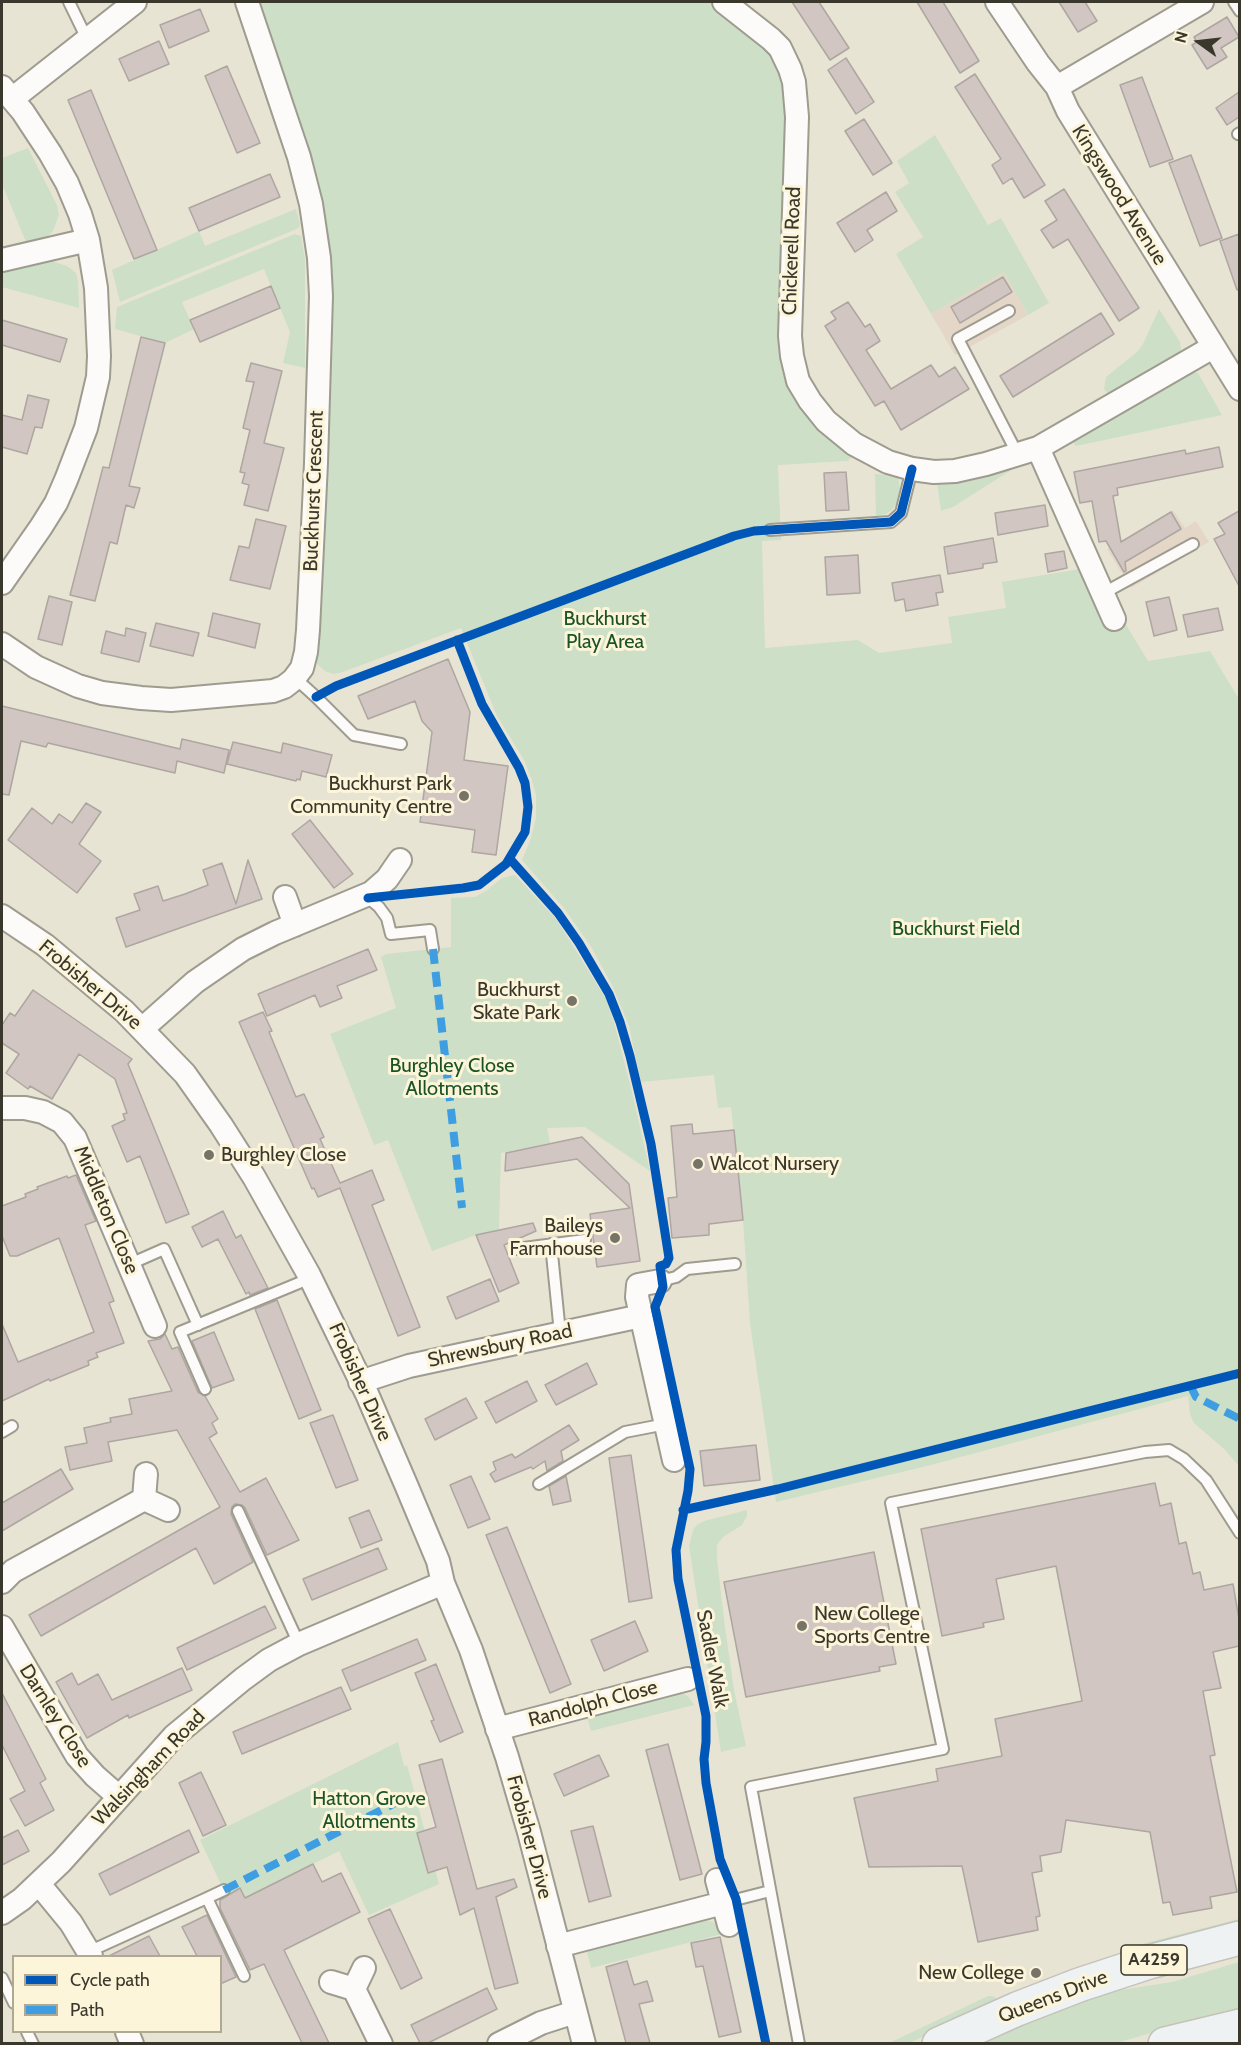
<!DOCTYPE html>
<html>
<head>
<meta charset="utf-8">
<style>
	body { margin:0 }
	#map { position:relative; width:1241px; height:2045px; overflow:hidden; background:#e8e4d4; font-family:Cabin,sans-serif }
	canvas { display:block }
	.frame { position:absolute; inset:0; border:3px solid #3a372c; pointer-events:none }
	.legend { position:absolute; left:12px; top:1955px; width:210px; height:78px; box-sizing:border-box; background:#fdf5d9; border:2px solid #afa994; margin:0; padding:8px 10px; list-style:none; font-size:18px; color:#3a372c }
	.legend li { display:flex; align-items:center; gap:12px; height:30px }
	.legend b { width:30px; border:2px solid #afa994 }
	.north { position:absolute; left:1169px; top:12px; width:60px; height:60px; -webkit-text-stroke:4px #fdf5d9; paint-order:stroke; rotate:285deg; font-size:16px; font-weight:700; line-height:24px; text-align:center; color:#3a372c }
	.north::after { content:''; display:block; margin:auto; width:21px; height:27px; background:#3a372c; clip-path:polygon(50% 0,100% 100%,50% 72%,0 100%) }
</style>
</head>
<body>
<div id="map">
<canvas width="1241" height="2045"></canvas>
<div class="frame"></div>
<ul class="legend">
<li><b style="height:8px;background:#0057b8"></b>Cycle path</li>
<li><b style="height:8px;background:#3e9ee1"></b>Path</li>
</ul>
<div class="north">N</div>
</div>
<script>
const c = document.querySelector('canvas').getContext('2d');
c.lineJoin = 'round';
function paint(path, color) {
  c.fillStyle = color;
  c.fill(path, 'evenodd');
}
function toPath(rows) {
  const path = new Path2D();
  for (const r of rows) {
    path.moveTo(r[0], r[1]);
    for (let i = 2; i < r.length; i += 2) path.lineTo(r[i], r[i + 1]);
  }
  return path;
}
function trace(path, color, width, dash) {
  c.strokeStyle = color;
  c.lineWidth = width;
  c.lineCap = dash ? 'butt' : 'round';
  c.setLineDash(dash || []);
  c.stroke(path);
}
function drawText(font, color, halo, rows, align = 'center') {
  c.font = font + ' Cabin,sans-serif';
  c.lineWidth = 6;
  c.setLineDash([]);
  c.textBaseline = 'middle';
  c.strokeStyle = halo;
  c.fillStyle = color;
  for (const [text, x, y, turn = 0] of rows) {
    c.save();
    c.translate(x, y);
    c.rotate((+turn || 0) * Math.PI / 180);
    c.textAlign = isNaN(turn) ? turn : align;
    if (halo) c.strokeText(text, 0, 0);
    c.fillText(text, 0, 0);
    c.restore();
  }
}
const industrial = toPath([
	[1004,272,1028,315,955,355,931,314],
	[1173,510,1185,528,1196,521,1209,542,1131,588,1107,549]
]);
const green = toPath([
	[258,2,710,2,747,30,769,53,778,66,784,84,787,100,784,347,853,455,848,461,778,465,781,540,762,541,765,648,858,640,879,653,952,643,948,617,1006,608,1002,582,1080,569,1110,627,1125,623,1148,661,1210,651,1240,701,1239,1466,1224,1449,1194,1423,1190,1414,1188,1396,931,1465,776,1502,750,1323,743,1220,731,1107,718,1108,714,1075,641,1082,629,1026,612,985,590,945,563,907,522,860,530,841,536,818,536,795,532,780,524,760,497,716,461,628,340,673,333,674,325,671,317,664,328,286,325,214,307,139],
	[935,135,988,225,1001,218,1049,303,1028,315,1004,272,931,314,896,254,923,237,895,192,909,183,897,161],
	[28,148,57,205,59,215,53,231,44,240,26,242,2,184,2,158],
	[296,209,300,224,299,228,120,302,112,270,199,231,205,246],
	[295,234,301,236,305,260,305,368,283,363,290,332,264,269,182,302,194,329,165,343,115,329,117,307],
	[54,258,54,262,67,266,76,273,78,281,79,308,2,287,2,270],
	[1159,309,1180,342,1181,350,1178,355,1110,396,1104,389,1106,377,1137,352,1143,344],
	[1190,372,1198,373,1222,415,1076,446,1072,441],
	[1016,465,1016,467,953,507,941,511,937,482],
	[875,474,898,476,900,491,897,503,892,510,886,514,876,516],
	[515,875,557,920,606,999,615,1026,632,1092,650,1171,585,1127,547,1128,550,1143,501,1153,499,1230,476,1235,432,1251,388,1140,374,1145,330,1034,396,1008,381,957,386,954,451,947,451,898,475,897,486,891,502,878],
	[747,1510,747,1516,742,1525,723,1537,717,1545,717,1559,725,1627,734,1690,746,1746,721,1752,689,1546,693,1530,697,1525,704,1521],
	[676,1691,688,1696,694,1705,591,1731,588,1720,592,1714],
	[398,1742,404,1766,407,1765,439,1884,369,1915,339,1851,245,1898,240,1889,226,1895,200,1840],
	[1239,1919,1239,1924,1120,1956,1122,1950,1130,1947],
	[707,1920,715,1923,722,1934,591,1968,587,1952,591,1949],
	[1239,1962,1239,2014,1154,2032,1117,2043,972,2044,1095,1994,1172,1982],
	[988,1996,993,1996,998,2000,985,2009,909,2043,887,2044]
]);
const building = toPath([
	[792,2,819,2,849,48,830,60,792,2],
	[917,2,943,2,979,61,960,73,917,2],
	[1059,2,1085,2,1097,21,1078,32,1059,2],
	[200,9,209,31,169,48,160,25,200,9],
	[1227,17,1239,37,1221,48,1227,57,1207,69,1192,45,1197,42,1194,37,1227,17],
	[159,41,169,64,129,81,119,59,159,41],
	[846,58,874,102,856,114,828,70,846,58],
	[227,66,260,143,237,153,205,76,227,66],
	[975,74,1045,185,1024,198,1012,178,1003,184,992,165,1001,159,955,87,975,74],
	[1142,77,1173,159,1150,167,1120,85,1142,77],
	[91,90,157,250,134,259,68,100,91,90],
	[1239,92,1239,117,1227,125,1216,108,1239,92],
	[864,119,892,163,873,175,845,131,864,119],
	[1191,155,1222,238,1200,246,1169,163,1191,155],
	[270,174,280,197,199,231,189,208,270,174],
	[1064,189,1139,308,1119,321,1068,239,1053,248,1041,230,1057,220,1045,201,1064,189],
	[886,192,897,211,867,230,873,240,855,252,837,223,886,192],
	[1239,234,1239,289,1237,290,1220,241,1239,234],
	[1003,277,1012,292,960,323,951,307,1003,277],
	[271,286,280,308,200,342,190,320,271,286],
	[848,302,865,327,870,324,880,341,866,350,891,389,931,365,939,377,955,367,969,389,901,430,884,401,875,406,825,326,836,319,831,312,848,302],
	[1101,313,1114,334,1013,397,1000,376,1101,313],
	[2,320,67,339,60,362,2,345,2,320],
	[141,337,165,343,129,486,140,488,134,508,126,505,117,544,110,542,95,601,70,595,103,467,109,468,141,337],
	[251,363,282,371,264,443,284,448,268,511,244,505,249,485,242,483,245,473,240,472,250,430,243,428,254,382,246,381,251,363],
	[28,395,49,400,42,428,35,427,27,454,2,447,2,415,22,420,28,395],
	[1219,447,1223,467,1117,488,1118,495,1113,496,1121,542,1171,512,1181,529,1125,562,1126,571,1124,572,1106,541,1099,542,1092,501,1080,503,1074,472,1185,450,1186,454,1219,447],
	[846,472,849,510,826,511,824,473,846,472],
	[1045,505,1048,526,998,535,995,513,1045,505],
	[1239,511,1239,586,1214,539,1225,534,1218,523,1239,511],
	[256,519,286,526,270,589,230,580,239,546,249,548,256,519],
	[993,538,997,562,983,564,983,568,948,574,944,547,993,538],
	[1064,551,1067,568,1048,572,1045,554,1064,551],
	[858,555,860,593,827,595,825,557,858,555],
	[940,575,943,592,936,593,938,605,906,611,904,599,895,601,892,583,940,575],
	[49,596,72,602,62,645,38,639,49,596],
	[1169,597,1177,630,1154,636,1146,602,1169,597],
	[1218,608,1223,630,1188,637,1183,615,1218,608],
	[213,613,260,624,255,648,208,636,213,613],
	[156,623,199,633,193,656,150,646,156,623],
	[126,628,146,633,139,662,101,653,106,631,125,636,126,628],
	[448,659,470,712,464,760,508,766,496,855,472,852,475,830,420,822,432,732,422,721,415,701,368,719,358,696,448,659],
	[2,706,180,749,182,739,229,750,224,773,177,761,175,773,48,743,46,747,21,741,9,795,2,794,2,706],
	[233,742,281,753,283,743,332,755,326,777,302,771,300,780,297,779,296,781,227,764,233,742],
	[86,803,101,812,79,844,101,861,77,893,8,840,32,808,52,824,59,814,72,823,86,803],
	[310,820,353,874,334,888,292,834,310,820],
	[248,860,262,899,126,947,116,918,140,910,134,894,158,886,163,901,185,894,208,885,203,870,222,863,236,904,248,860],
	[368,949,377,970,337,986,342,998,320,1007,315,995,267,1016,258,994,368,949],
	[33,990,132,1059,128,1064,189,1214,166,1223,140,1156,127,1162,112,1126,125,1120,123,1114,127,1113,115,1079,79,1054,52,1099,30,1086,28,1089,6,1073,19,1054,2,1043,2,1025,10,1013,15,1016,33,990],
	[263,1012,272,1031,269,1032,296,1097,304,1094,324,1137,320,1139,340,1183,372,1170,384,1200,372,1205,420,1327,398,1336,340,1188,318,1197,314,1188,312,1189,239,1022,263,1012],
	[692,1124,693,1134,734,1130,743,1220,709,1224,709,1235,672,1238,668,1198,677,1197,671,1126,692,1124],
	[582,1137,629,1184,640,1261,597,1267,590,1214,630,1208,577,1159,505,1171,506,1153,582,1137],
	[76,1175,96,1221,85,1225,114,1301,109,1303,124,1343,96,1353,98,1357,88,1361,89,1365,50,1381,49,1379,2,1401,2,1324,18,1362,94,1332,59,1238,17,1256,10,1256,2,1236,2,1206,26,1197,25,1194,38,1189,37,1187,67,1176,68,1178,76,1175],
	[223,1211,236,1238,241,1235,268,1288,250,1295,249,1292,246,1294,218,1239,202,1247,192,1227,223,1211],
	[533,1223,536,1231,504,1245,519,1283,499,1292,476,1235,533,1223],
	[490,1279,499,1301,456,1319,447,1297,490,1279],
	[277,1300,321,1410,299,1419,255,1309,277,1300],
	[214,1332,234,1380,212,1388,192,1341,214,1332],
	[165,1334,172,1349,178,1347,198,1392,205,1396,218,1419,212,1423,217,1433,209,1438,240,1492,266,1478,299,1540,267,1555,245,1508,242,1505,235,1504,232,1507,231,1514,253,1562,214,1584,196,1548,41,1636,29,1615,220,1507,177,1430,108,1442,112,1461,70,1470,65,1447,87,1443,84,1428,111,1422,110,1418,132,1414,129,1399,172,1391,148,1341,160,1339,165,1334],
	[587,1363,597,1384,556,1405,545,1385,587,1363],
	[527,1381,537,1401,496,1423,485,1402,527,1381],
	[466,1398,477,1418,435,1440,425,1419,466,1398],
	[333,1415,358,1480,336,1488,310,1423,333,1415],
	[569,1425,579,1440,561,1451,563,1461,547,1471,545,1461,533,1469,531,1467,495,1482,490,1474,496,1470,493,1462,512,1454,515,1458,569,1425],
	[756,1445,760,1480,704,1486,700,1451,756,1445],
	[631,1455,652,1598,629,1602,609,1458,631,1455],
	[61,1469,73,1489,2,1531,2,1503,61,1469],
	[471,1476,490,1519,468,1528,450,1485,471,1476],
	[566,1476,571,1501,553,1505,549,1486,566,1476],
	[1155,1483,1160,1506,1171,1503,1179,1544,1186,1542,1193,1574,1200,1572,1204,1590,1233,1584,1239,1619,1239,1646,1213,1652,1221,1688,1203,1691,1215,1755,1210,1756,1237,1892,1210,1897,1212,1908,1173,1915,1170,1902,1163,1903,1150,1832,1066,1820,1061,1852,1040,1856,1042,1871,1032,1873,1040,1916,1036,1917,1038,1930,978,1942,962,1866,869,1867,854,1798,938,1781,936,1769,1002,1756,995,1719,1082,1701,1056,1566,996,1579,1004,1619,983,1623,984,1627,942,1636,921,1529,1155,1483],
	[369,1510,382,1540,361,1548,349,1518,369,1510],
	[507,1527,571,1684,550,1693,486,1535,507,1527],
	[378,1548,387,1569,312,1600,303,1579,378,1548],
	[874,1552,896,1664,879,1667,880,1671,746,1697,724,1582,874,1552],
	[265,1606,276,1628,187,1670,177,1648,265,1606],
	[635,1621,648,1651,604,1671,591,1640,635,1621],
	[417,1639,426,1660,351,1691,342,1670,417,1639],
	[436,1664,463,1732,440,1742,431,1721,434,1720,415,1673,436,1664],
	[182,1668,192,1690,129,1718,128,1715,87,1738,56,1682,72,1673,78,1685,98,1674,112,1700,182,1668],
	[341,1687,351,1709,242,1754,233,1732,341,1687],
	[2,1693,46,1779,40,1783,54,1810,25,1826,10,1799,25,1791,2,1745,2,1693],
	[668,1744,702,1874,680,1880,646,1750,668,1744],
	[599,1755,609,1776,564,1796,554,1774,599,1755],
	[442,1759,477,1889,514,1879,517,1887,496,1897,518,1983,495,1989,474,1908,460,1915,447,1867,428,1873,417,1833,436,1827,419,1765,442,1759],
	[201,1772,226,1825,203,1836,179,1783,201,1772],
	[593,1826,611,1896,589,1902,571,1831,593,1826],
	[18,1830,29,1851,2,1865,2,1838,18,1830],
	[189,1830,199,1852,110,1895,99,1874,189,1830],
	[313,1864,322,1882,341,1873,360,1912,284,1950,329,2043,302,2043,264,1964,250,1970,220,1908,220,1900,240,1888,245,1898,313,1864],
	[390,1909,422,1978,401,1989,368,1919,390,1909],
	[207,1915,236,1977,220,1984,220,1956,197,1956,182,1927,207,1915],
	[149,1936,160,1956,109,1956,149,1936],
	[720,1937,741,2032,719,2037,703,1966,696,1967,691,1943,720,1937],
	[627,1961,634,1985,647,1981,653,2001,639,2004,650,2043,626,2043,606,1967,627,1961],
	[487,1988,497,2009,428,2043,420,2043,411,2025,487,1988]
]);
const service = toPath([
	[69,2,87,39],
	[1234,2,1240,11],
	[1238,134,1240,133],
	[1009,311,958,339,1018,455],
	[770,530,891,522,901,513,912,469],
	[1102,594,1193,544],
	[295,678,316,697,354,735,401,744],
	[366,896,379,907,387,918,391,934,430,930,433,949],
	[551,1244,560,1333],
	[516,1249,585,1240],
	[130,1264,164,1249,198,1325],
	[660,1281,676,1277,687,1269,735,1264],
	[205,1389,180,1332,311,1278],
	[2,1432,12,1426],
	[539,1484,625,1432,666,1424],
	[238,1511,299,1644],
	[207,1898,224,1890],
	[723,1903,770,1891],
	[88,1952,207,1898,244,1976],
	[2,1978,14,2003],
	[27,2032,33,2044],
	[799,2044,751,1787,943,1749,891,1503,1145,1452,1169,1450,1184,1459,1206,1480,1240,1533]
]);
const minor = toPath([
	[724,2,771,39,780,48,790,69,794,82,797,117,790,336,792,356,798,381,810,401,826,421,854,444,888,462,912,469,934,472,955,471,986,464,1038,448,1213,347],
	[997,2,1038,63,1057,87,1068,111,1240,389],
	[2,87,23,112,50,153,67,183,80,214,88,240,96,288,99,356,98,377,86,428,66,480,56,503,41,527,2,583],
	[1057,87,1202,2],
	[12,99,135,2],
	[2,260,88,240],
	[1038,448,1114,619],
	[2,644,36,667,78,686,102,693,141,698,171,700,273,691,284,687,293,680,302,668,306,652,308,630,316,463,321,296,319,258,311,204,299,157,247,2],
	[285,897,295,925],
	[2,916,45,945,124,1011,185,1074,221,1125,254,1177,309,1275,367,1394,407,1487,438,1561,443,1583,471,1650,507,1757,529,1832,584,2044],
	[142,1029,195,982,243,949,275,933,371,893,387,879,400,860],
	[2,1108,25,1108,43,1112,62,1122,75,1138,155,1326],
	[660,1281,638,1285,637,1297,674,1460],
	[360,1382,409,1366,641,1316],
	[146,1474,144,1499,168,1510],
	[2,1582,13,1571,144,1499],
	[2,1627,77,1756,95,1776,119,1797],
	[497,1729,688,1679],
	[717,1880,729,1925],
	[39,1884,71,1923,91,1956],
	[2,1913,22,1899,61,1862,174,1736,243,1679,269,1660,299,1644,443,1583],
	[558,1946,723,1903],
	[331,1982,354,1989,364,1968],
	[354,1989,381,2044],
	[127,2032,132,2044],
	[499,2044,541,2023,575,2012]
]);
const primary = toPath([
	[939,2044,1017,2009,1079,1985,1149,1962,1240,1938],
	[1165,2044,1240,2026]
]);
const quiet = toPath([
	[433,949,462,1208],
	[1190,1385,1196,1397,1240,1419],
	[224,1890,399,1801]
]);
const cycleway = toPath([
	[316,697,336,686,734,536,754,531,891,522,901,513,912,469],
	[510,859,558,913,579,943,609,994,620,1022,630,1056,651,1144,669,1258,666,1264,660,1266,663,1287,655,1307,690,1469,688,1491,676,1550,678,1579,706,1716,706,1742,704,1759,706,1783,720,1859,736,1899,766,2044],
	[368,898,463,888,479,885,506,864,525,832,528,807,525,783,519,768,482,704,457,640],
	[683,1510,778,1489,1240,1373]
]);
const markers = [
	[464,796,6,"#777467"],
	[572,1001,6,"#777467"],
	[209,1155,6,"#777467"],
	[698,1164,6,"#777467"],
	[615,1238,6,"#777467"],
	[802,1626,6,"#777467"],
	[1036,1973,6,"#777467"]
];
const shields = [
	[1154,1960,66]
];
const shieldNames = [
	["A4259",1154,1960]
];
const streetNames = [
	["Kingswood Avenue",1119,195,58],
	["Chickerell Road",792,251,-88],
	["Buckhurst Crescent",314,491,-88],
	["Frobisher Drive",90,985,40],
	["Middleton Close",106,1210,67],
	["Shrewsbury Road",500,1346,-12],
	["Frobisher Drive",360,1382,66],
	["Sadler Walk",712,1659,79],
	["Randolph Close",593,1704,-15],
	["Darnley Close",55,1716,58],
	["Walsingham Road",149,1768,-46],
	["Frobisher Drive",529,1837,75],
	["Queens Drive",1053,1997,-21]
];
const parkNames = [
	["Buckhurst",605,619],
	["Play Area",605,642],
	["Buckhurst Field",956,929],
	["Burghley Close",452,1066],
	["Allotments",452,1089],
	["Hatton Grove",369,1799],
	["Allotments",369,1822]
];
const poiNames = [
	["Buckhurst Park",452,784],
	["Community Centre",452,807],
	["Buckhurst",560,990],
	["Skate Park",560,1013],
	["Burghley Close",221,1155,"left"],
	["Walcot Nursery",710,1164,"left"],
	["Baileys",603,1226],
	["Farmhouse",603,1249],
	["New College",814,1614,"left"],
	["Sports Centre",814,1637,"left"],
	["New College",1024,1973]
];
paint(industrial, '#e4d7c8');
paint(green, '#cddfc6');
paint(building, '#d1c6c2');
trace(building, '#ada6a1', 1.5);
trace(service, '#9e9b8f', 14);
trace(minor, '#9e9b8f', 26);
trace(primary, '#c4c2ba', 36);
trace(service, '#fcfbf9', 10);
trace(minor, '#fcfbf9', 22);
trace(primary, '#eff2f3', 33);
trace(quiet, '#3e9ee1', 8, [15, 8]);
trace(cycleway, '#0057b8', 9);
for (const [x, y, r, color] of markers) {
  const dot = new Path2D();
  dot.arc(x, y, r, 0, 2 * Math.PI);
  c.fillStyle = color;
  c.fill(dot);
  trace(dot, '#fdf5d9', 2);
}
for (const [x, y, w] of shields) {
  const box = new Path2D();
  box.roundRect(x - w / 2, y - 15, w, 30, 4.5);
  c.fillStyle = '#fdf5d9';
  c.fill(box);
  trace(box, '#3a372c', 1.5);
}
drawText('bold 18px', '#3a372c', null, shieldNames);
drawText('20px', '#3a372c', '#fdf5d9', streetNames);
drawText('20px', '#195326', '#fdf5d9', parkNames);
drawText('20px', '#3a372c', '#fdf5d9', poiNames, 'right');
</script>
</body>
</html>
